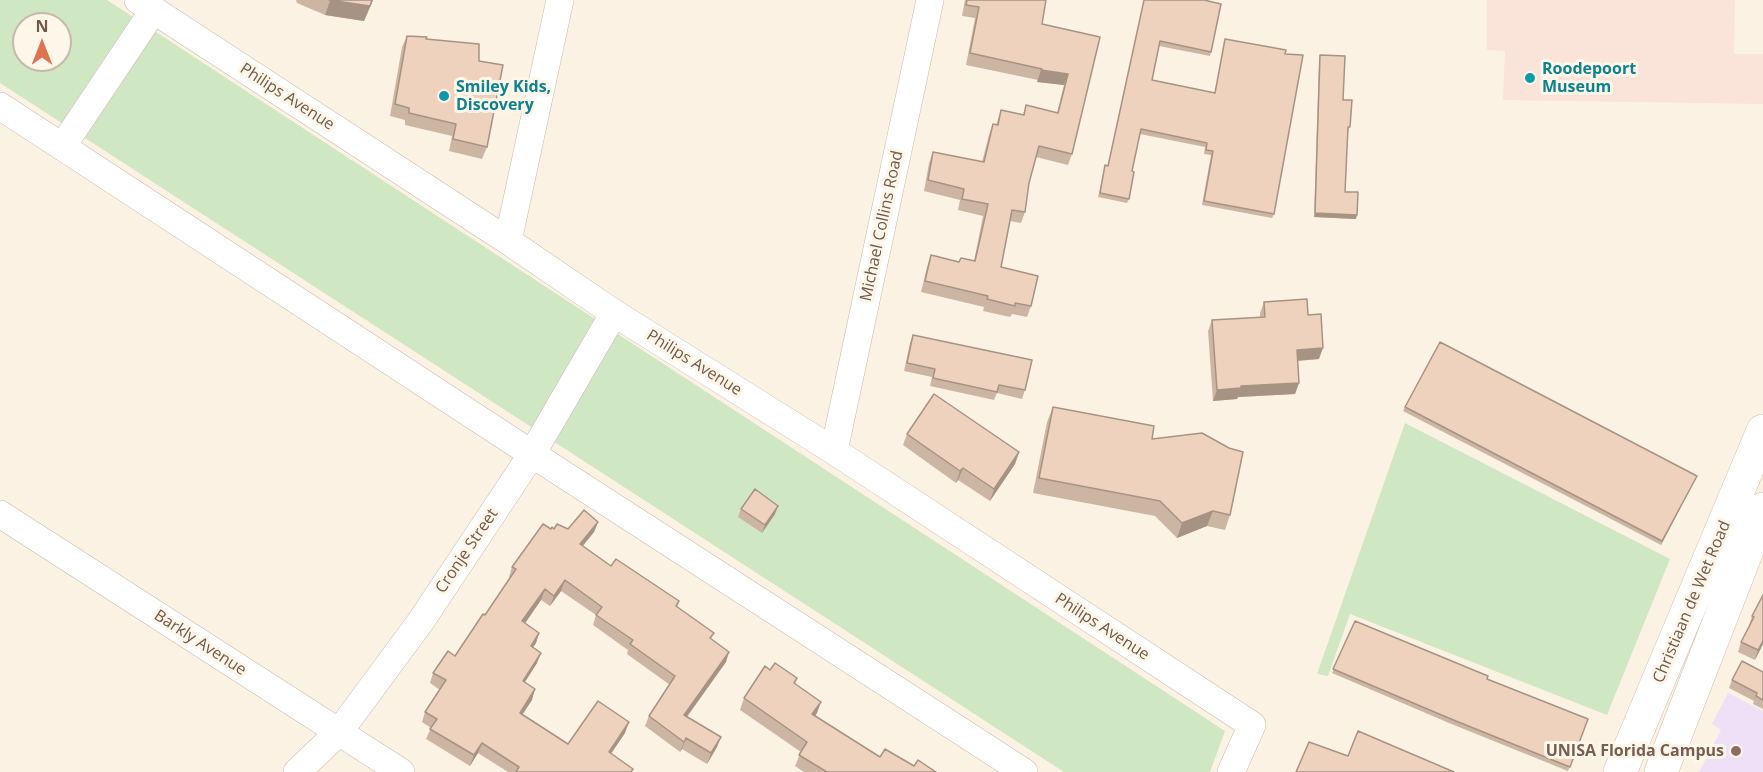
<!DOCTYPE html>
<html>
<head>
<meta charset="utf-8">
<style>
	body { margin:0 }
	#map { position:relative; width:1763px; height:772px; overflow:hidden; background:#fbf2e3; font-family:"Open Sans",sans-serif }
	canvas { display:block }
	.north { position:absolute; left:12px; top:12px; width:60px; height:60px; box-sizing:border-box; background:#fef6e9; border:2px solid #c6b8aa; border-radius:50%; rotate:0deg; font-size:16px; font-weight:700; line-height:24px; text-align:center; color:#715a4b }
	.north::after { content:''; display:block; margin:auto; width:21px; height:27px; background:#de734f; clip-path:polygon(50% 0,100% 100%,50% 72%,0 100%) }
</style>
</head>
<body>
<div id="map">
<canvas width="1763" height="772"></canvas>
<div class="north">N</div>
</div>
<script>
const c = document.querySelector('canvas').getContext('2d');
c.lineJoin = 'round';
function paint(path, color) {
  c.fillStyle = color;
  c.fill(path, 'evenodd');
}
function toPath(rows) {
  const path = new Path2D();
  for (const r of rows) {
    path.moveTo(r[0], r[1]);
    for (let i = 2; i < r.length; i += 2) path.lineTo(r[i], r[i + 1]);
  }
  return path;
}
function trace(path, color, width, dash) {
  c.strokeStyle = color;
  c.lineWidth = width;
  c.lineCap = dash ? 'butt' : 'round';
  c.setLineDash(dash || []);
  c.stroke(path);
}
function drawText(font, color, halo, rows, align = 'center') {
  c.font = font + ' "Open Sans",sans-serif';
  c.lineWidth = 6;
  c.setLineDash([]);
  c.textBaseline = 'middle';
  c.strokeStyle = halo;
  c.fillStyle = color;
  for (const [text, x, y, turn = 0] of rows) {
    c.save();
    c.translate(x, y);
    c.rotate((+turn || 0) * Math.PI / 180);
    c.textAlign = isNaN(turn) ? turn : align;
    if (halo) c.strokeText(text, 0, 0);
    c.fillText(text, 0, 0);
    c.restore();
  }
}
const commercial = toPath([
	[1487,0,1735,0,1734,54,1763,54,1763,104,1503,100,1505,51,1487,50]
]);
const education = toPath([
	[1728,693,1763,711,1763,772,1699,772,1721,730,1712,724]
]);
const green = toPath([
	[0,0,107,0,1225,731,1210,772,1064,772,0,83],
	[24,24,60,24,60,60,24,60],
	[1405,423,1670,559,1607,715,1350,614,1328,676,1317,674]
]);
const street = toPath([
	[138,0,508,241,614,313,834,451,1252,725,1231,772],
	[0,106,532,454,1024,772],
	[62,147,153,11],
	[508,241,560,0],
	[834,451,930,0],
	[0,514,401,772],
	[297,772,339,732,421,621,532,454,614,313]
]);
const secondary = toPath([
	[1620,772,1763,431],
	[1661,772,1763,509]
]);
const wall = toPath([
	[296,0,373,0,364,21,325,15,297,3],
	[965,0,1046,0,1042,24,1100,37,1072,154,1068,165,1036,157,1029,183,1025,212,1021,223,1010,221,1001,267,1031,306,1027,317,1012,314,1010,317,983,311,984,307,921,292,927,267,931,255,959,262,974,261,983,216,958,210,960,200,924,191,929,163,933,152,982,162,989,135,993,124,996,125,1001,110,1023,115,1026,105,1057,113,1064,85,1037,82,1038,80,966,65,975,18,962,16],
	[1144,0,1204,0,1211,52,1210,56,1159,46,1152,80,1215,93,1225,39,1274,214,1272,218,1202,205,1211,155,1204,154,1205,147,1140,134,1132,171,1129,199,1127,203,1098,197,1104,170,1105,165,1108,166],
	[407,36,426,39,479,61,487,147,482,159,449,151,452,136,405,125,405,120,390,116,402,47],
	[1320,55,1343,100,1349,131,1348,131,1345,192,1356,219,1314,217,1319,59],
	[1264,302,1308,315,1319,359,1298,361,1299,383,1295,394,1238,397,1237,399,1213,401,1208,331,1212,320,1260,318,1260,313],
	[913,335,1025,390,1022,399,997,393,994,400,930,386,932,377,904,371,910,343],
	[1053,407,1152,439,1230,515,1225,530,1207,526,1177,538,1155,516,1033,493,1047,422],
	[1405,407,1697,476,1661,545,1403,411],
	[907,434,1019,452,1015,464,990,501,958,480,956,483,903,445],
	[741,509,775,514,762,533,738,517],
	[598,522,594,532,583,546,611,566,679,601,677,607,712,639,726,662,687,717,717,747,707,764,682,749,680,752,645,726,649,716,670,685,627,654,628,650,593,625,596,615,561,591,550,606,541,600,525,623,539,633,536,643,533,647,537,663,525,682,532,700,522,714,568,744,625,733,611,754,632,772,508,772,478,753,470,766,426,739,431,728,422,722,425,712,440,690,430,683,433,673,455,656,485,615,510,578,509,577,512,567,551,529,568,529],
	[1763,595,1763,644,1755,660,1738,652,1741,642,1750,626,1749,626,1752,616],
	[1355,621,1487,679,1588,719,1568,771,1449,723,1332,673],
	[770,670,797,678,795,684,817,713,815,716,880,757,936,772,804,772,795,766,801,752,740,710,744,698],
	[1763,672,1763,709,1753,704,1754,701,1729,688,1732,680]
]);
const shadedWall = toPath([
	[373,0,364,21,325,15,330,1],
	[1041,70,1068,74,1064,85,1037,82],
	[1315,213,1357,215,1356,219,1314,217],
	[1323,348,1319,359,1293,361,1297,350],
	[1299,383,1295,394,1238,397,1237,399,1213,401,1217,390,1241,386],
	[1019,452,1015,464,990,501,994,489],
	[963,468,958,480,956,483,960,471],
	[1697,476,1695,480,1661,545,1662,541],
	[778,506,775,514,762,533,765,525],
	[1213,511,1207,526,1177,538,1182,523],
	[598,522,594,532,576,554,580,544],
	[565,580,561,591,550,606,554,596],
	[545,589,541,600,519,632,522,621],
	[539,633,536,643,527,656,531,646],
	[1763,641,1763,644,1755,660,1758,650],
	[729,652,726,662,680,726,684,715],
	[541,653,537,663,519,691,523,681],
	[535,689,532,700,517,723,520,713],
	[821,702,817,713,808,726,812,714],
	[629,722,625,733,605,762,609,752],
	[721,737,717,747,707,764,711,753],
	[686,738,682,749,680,752,684,742],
	[482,743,478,753,470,766,474,755]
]);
const building = toPath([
	[329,0,372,0,370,6,329,0],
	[967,0,1046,0,1042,24,1100,37,1072,154,1039,146,1029,183,1025,212,1012,210,1001,267,1038,276,1031,306,1015,303,1015,306,987,299,988,296,925,281,931,255,959,262,961,258,975,261,988,204,962,199,964,189,928,180,933,152,984,162,993,124,998,125,1001,110,1024,115,1026,105,1058,113,1068,74,1041,70,1042,69,970,53,979,7,966,5,967,0],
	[1144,0,1204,0,1221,4,1211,52,1160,41,1152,80,1215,93,1225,39,1286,50,1285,54,1303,55,1274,214,1204,201,1213,151,1206,150,1207,143,1141,129,1132,171,1134,172,1129,199,1100,193,1105,165,1108,166,1144,0],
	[407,36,427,37,426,39,479,44,479,61,503,65,487,147,453,139,456,124,409,113,409,108,395,104,407,36],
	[1320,55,1345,56,1343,100,1352,100,1350,127,1348,127,1345,192,1358,192,1357,215,1315,213,1320,55],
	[1307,299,1308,315,1321,314,1323,348,1297,350,1299,383,1241,386,1241,388,1217,390,1212,320,1265,317,1264,302,1307,299],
	[913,335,1032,360,1025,390,999,385,997,392,933,378,935,369,907,363,913,335],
	[1440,342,1697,476,1662,541,1405,407,1440,342],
	[934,394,1019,452,994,489,963,468,960,471,907,434,934,394],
	[1053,407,1154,426,1152,439,1202,433,1229,448,1243,452,1230,515,1213,511,1182,523,1160,501,1039,478,1053,407],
	[755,489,778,506,765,525,741,509,755,489],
	[584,510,598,522,580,544,611,566,616,559,679,601,676,606,714,633,710,638,729,652,684,715,721,737,711,753,686,738,684,742,649,716,675,676,630,644,633,640,596,615,602,607,565,580,554,596,545,589,522,621,539,633,531,646,541,653,523,681,535,689,520,713,568,744,598,701,629,722,609,752,633,769,631,772,516,772,519,767,482,743,474,755,430,729,437,719,425,712,446,680,433,673,448,651,455,656,483,614,485,615,516,569,512,567,543,524,551,529,552,527,554,529,557,524,568,529,584,510],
	[1763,595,1763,641,1758,650,1741,642,1754,617,1752,616,1763,595],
	[1355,621,1471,669,1488,676,1487,679,1588,719,1570,767,1451,719,1333,669,1355,621],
	[1742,661,1763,672,1763,700,1756,696,1757,693,1732,680,1742,661],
	[775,663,797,678,794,683,821,702,812,714,880,757,885,749,914,766,918,760,936,772,827,772,799,755,807,742,744,698,765,666,770,670,775,663],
	[1358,731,1454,772,1296,772,1309,742,1348,756,1358,731]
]);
const markers = [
	[1530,78,6,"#0f9aa8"],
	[444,96,6,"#0f9aa8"],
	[1736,751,6,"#8d6e63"]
];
const cultureNames = [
	["Roodepoort",1542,69],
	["Museum",1542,87],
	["Smiley Kids,",456,87],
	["Discovery",456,105]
];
const streetNames = [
	["Philips Avenue",287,97,33],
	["Michael Collins Road",882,226,-78],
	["Philips Avenue",694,363,32],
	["Cronje Street",467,551,-56],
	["Christiaan de Wet Road",1692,602,-67],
	["Philips Avenue",1102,627,33],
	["Barkly Avenue",200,643,33]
];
const educationNames = [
	["UNISA Florida Campus",1724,751]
];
paint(commercial, '#fae3d8');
paint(education, '#efe0f7');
paint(green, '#d0e7c3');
trace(street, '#cbbaab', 28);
trace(secondary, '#d0bcab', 34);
trace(street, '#fff', 27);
trace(secondary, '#fff', 33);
paint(wall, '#cdb5a3');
paint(shadedWall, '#a79384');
paint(building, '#eed2bd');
trace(building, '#a79384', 1.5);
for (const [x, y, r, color] of markers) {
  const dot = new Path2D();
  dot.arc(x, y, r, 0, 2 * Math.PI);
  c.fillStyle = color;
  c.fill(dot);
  trace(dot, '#fef6e9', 2);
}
drawText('bold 16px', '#0d838f', '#fef6e9', cultureNames, 'left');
drawText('16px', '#715a4b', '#fef6e9', streetNames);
drawText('bold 16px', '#785e54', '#fef6e9', educationNames, 'right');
</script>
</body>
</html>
